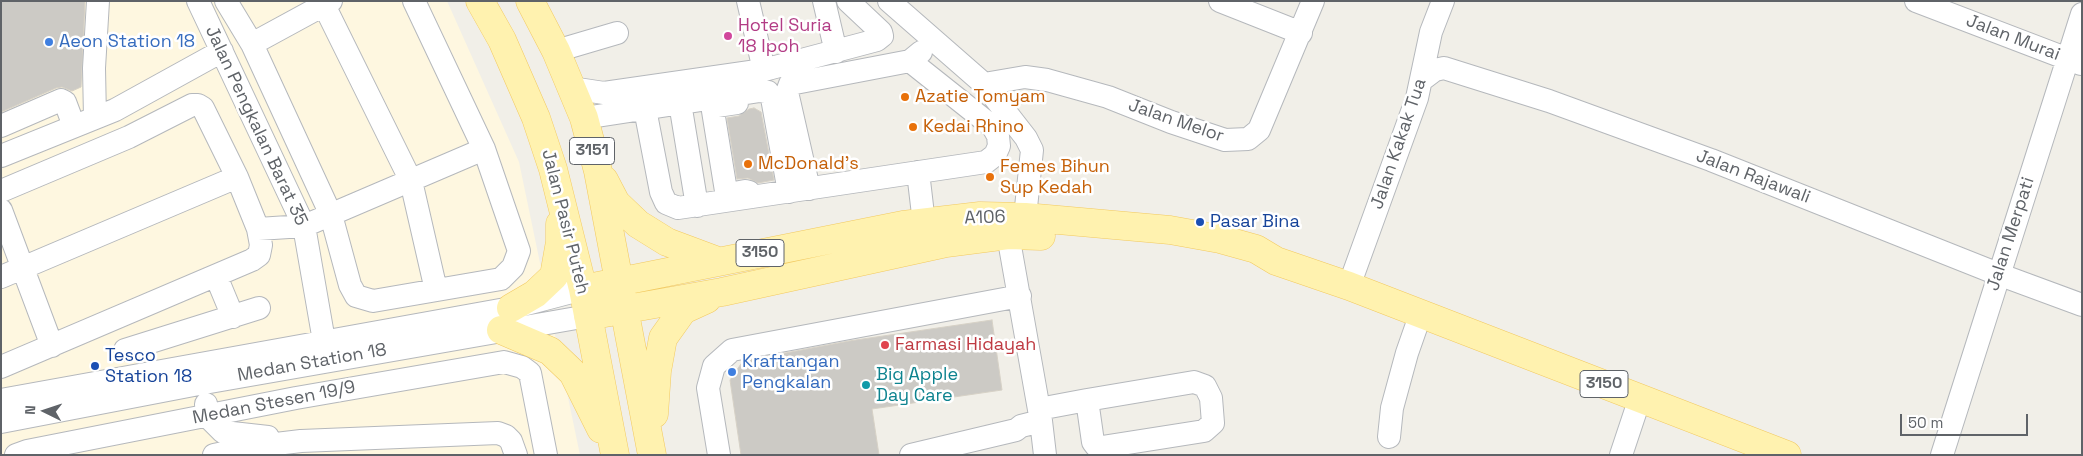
<!DOCTYPE html>
<html>
<head>
<meta charset="utf-8">
<style>
	body { margin:0 }
	#map { position:relative; width:2083px; height:456px; overflow:hidden; background:#f1efe8; font-family:"Space Grotesk",sans-serif }
	canvas { display:block }
	.frame { position:absolute; inset:0; border:2px solid #5f6368; pointer-events:none }
	.north { position:absolute; left:20px; top:386px; width:50px; height:50px; -webkit-text-stroke:4px #fff; paint-order:stroke; rotate:274deg; font-size:14px; font-weight:700; line-height:20px; text-align:center; color:#5f6368 }
	.north::after { content:''; display:block; margin:auto; width:18px; height:22px; background:#5f6368; clip-path:polygon(50% 0,100% 100%,50% 72%,0 100%) }
	.scale { position:absolute; left:1900px; top:414px; width:128px; height:22px; box-sizing:border-box; border:2px solid #5f6368; border-top:0; padding-left:6px; font-size:15px; line-height:18px; white-space:nowrap; color:#5f6368; -webkit-text-stroke:4px #fff; paint-order:stroke }
</style>
</head>
<body>
<div id="map">
<canvas width="2083" height="456"></canvas>
<div class="frame"></div>
<div class="north">N</div>
<div class="scale">50 m</div>
</div>
<script>
const c = document.querySelector('canvas').getContext('2d');
c.lineJoin = 'round';
function paint(path, color) {
  c.fillStyle = color;
  c.fill(path, 'evenodd');
}
function toPath(rows) {
  const path = new Path2D();
  for (const r of rows) {
    path.moveTo(r[0], r[1]);
    for (let i = 2; i < r.length; i += 2) path.lineTo(r[i], r[i + 1]);
  }
  return path;
}
function trace(path, color, width, dash) {
  c.strokeStyle = color;
  c.lineWidth = width;
  c.lineCap = dash ? 'butt' : 'round';
  c.setLineDash(dash || []);
  c.stroke(path);
}
function drawText(font, color, halo, rows, align = 'center') {
  c.font = font + ' "Space Grotesk",sans-serif';
  c.lineWidth = 5;
  c.setLineDash([]);
  c.textBaseline = 'middle';
  c.strokeStyle = halo;
  c.fillStyle = color;
  for (const [text, x, y, turn = 0] of rows) {
    c.save();
    c.translate(x, y);
    c.rotate((+turn || 0) * Math.PI / 180);
    c.textAlign = isNaN(turn) ? turn : align;
    if (halo) c.strokeText(text, 0, 0);
    c.fillText(text, 0, 0);
    c.restore();
  }
}
const commercial = toPath([
	[1,1,447,1,519,162,580,455,1,455]
]);
const building = toPath([
	[1,1,85,1,81,87,72,91,62,87,56,88,1,112,1,1],
	[754,108,761,112,774,180,758,183,748,178,737,179,727,118,739,116,749,109,754,108],
	[992,320,1002,390,872,409,879,455,741,455,730,380,743,361,849,341,992,320]
]);
const minor = toPath([
	[198,1,304,226,324,341],
	[226,1,252,44,331,215,350,285,356,296,373,301,501,279,513,267,519,251,484,149,414,1],
	[322,1,411,181,436,290],
	[748,1,764,70],
	[824,1,836,52],
	[889,1,984,84,1026,138,1032,150,1025,217],
	[1220,1,1301,33],
	[1916,1,2081,64],
	[252,44,331,1],
	[556,51,617,33],
	[1423,79,1435,70,1444,68,1549,101,1711,160,1998,274,2082,305],
	[984,84,1025,77,1047,80,1108,97,1171,122,1225,140,1248,139,1259,130,1313,1],
	[571,88,604,93,764,70,877,40,882,36,881,32,848,1],
	[680,103,697,206],
	[737,103,717,106,713,111,726,191,729,194,745,191,749,192],
	[645,109,661,192,666,203,678,208,986,162,995,155,999,146,998,136,993,127,910,61],
	[95,118,94,68,98,1],
	[584,118,760,91,768,92,772,98,789,192],
	[1,126,61,100,65,102,74,126],
	[1,156,115,110,222,51],
	[918,172,924,223],
	[809,189,787,92,790,84,910,61,921,52],
	[1,191,129,137,192,105,198,105,203,108,237,177,258,229,261,245,259,255,252,260,1,367],
	[1,210,52,346],
	[258,229,304,226,484,149],
	[216,276,233,317],
	[1,277,237,177],
	[1349,286,1417,98,1431,32,1443,1],
	[125,350,259,308],
	[1,400,511,308,583,289],
	[206,404,207,416,223,432,268,437],
	[1039,409,1087,400,1093,442,1096,446,1102,447,1204,431,1213,423,1211,398,1205,386,1194,382,1087,400],
	[1041,421,1045,455],
	[1,422,204,383,588,316],
	[1389,437,1392,408,1407,353,1421,313],
	[16,455,27,451,296,398,504,362,522,367,530,373,546,455],
	[214,455,251,447,301,441,498,433,506,436,511,441,516,455],
	[719,455,708,388,714,366,732,350,1020,296],
	[911,455,1016,430,1021,426,1041,421,1008,235],
	[1621,455,1640,398],
	[1942,455,2082,14]
]);
const major = toPath([
	[480,1,502,40,536,118,553,169,583,289,615,455],
	[530,1,556,51,584,118,598,171,652,455],
	[604,180,616,203,638,224,667,242,718,261],
	[583,289,903,225,980,216,1025,217,1170,230,1220,239,1256,249,1276,261,1349,286,1787,455],
	[511,308,535,294,554,276,560,242,560,224],
	[588,316,722,292,946,243,1008,235,1041,236],
	[501,330,550,351,573,373,601,429],
	[654,414,657,371,663,338,683,310,707,299]
]);
const markers = [
	[728,36,5,"#d1479c"],
	[49,42,5,"#3f7fe0"],
	[905,97,5,"#e8710a"],
	[913,127,5,"#e8710a"],
	[748,164,5,"#e8710a"],
	[990,177,5,"#e8710a"],
	[1200,222,5,"#1a4fb4"],
	[885,345,5,"#e0444e"],
	[95,366,5,"#1a4fb4"],
	[732,372,5,"#3f7fe0"],
	[866,385,5,"#0f9aa8"]
];
const shields = [
	[592,151,45],
	[760,253,48],
	[1604,384,48]
];
const shieldNames = [
	["3151",592,151],
	["3150",760,253],
	["3150",1604,384]
];
const hotelNames = [
	["Hotel Suria",738,26],
	["18 Ipoh",738,47]
];
const streetNames = [
	["Jalan Murai",2013,38,21],
	["Jalan Melor",1176,121,19],
	["Jalan Pengkalan Barat 35",256,126,65],
	["Jalan Kakak Tua",1399,144,-71],
	["Jalan Rajawali",1753,177,21],
	["A106",985,218,-2],
	["Jalan Pasir Puteh",565,222,76],
	["Jalan Merpati",2011,234,-72],
	["Medan Station 18",312,363,-10],
	["Medan Stesen 19/9",274,403,-11]
];
const shopNames = [
	["Aeon Station 18",59,42],
	["Kraftangan",742,362],
	["Pengkalan",742,383]
];
const foodNames = [
	["Azatie Tomyam",915,97],
	["Kedai Rhino",923,127],
	["McDonald's",758,164],
	["Femes Bihun",1000,167],
	["Sup Kedah",1000,188]
];
const transitNames = [
	["Pasar Bina",1210,222],
	["Tesco",105,356],
	["Station 18",105,377]
];
const healthNames = [
	["Farmasi Hidayah",895,345]
];
const cultureNames = [
	["Big Apple",876,375],
	["Day Care",876,396]
];
paint(commercial, '#fef7e0');
paint(building, '#cccac5');
trace(building, '#d6d1c6', 1);
trace(minor, '#b5b8bc', 24);
trace(major, '#f2c960', 29);
trace(minor, '#fff', 22);
trace(major, '#fff2af', 28);
for (const [x, y, r, color] of markers) {
  const dot = new Path2D();
  dot.arc(x, y, r, 0, 2 * Math.PI);
  c.fillStyle = color;
  c.fill(dot);
  trace(dot, '#fff', 2);
}
for (const [x, y, w] of shields) {
  const box = new Path2D();
  box.roundRect(x - w / 2, y - 13.5, w, 27, 4);
  c.fillStyle = '#fff';
  c.fill(box);
  trace(box, '#5f6368', 1);
}
drawText('bold 16px', '#5f6368', null, shieldNames);
drawText('18px', '#b23c85', '#fff', hotelNames, 'left');
drawText('18px', '#5f6368', '#fff', streetNames);
drawText('18px', '#366cbe', '#fff', shopNames, 'left');
drawText('18px', '#c56008', '#fff', foodNames, 'left');
drawText('18px', '#164399', '#fff', transitNames, 'left');
drawText('18px', '#be3a42', '#fff', healthNames, 'left');
drawText('18px', '#0d838f', '#fff', cultureNames, 'left');
</script>
</body>
</html>
